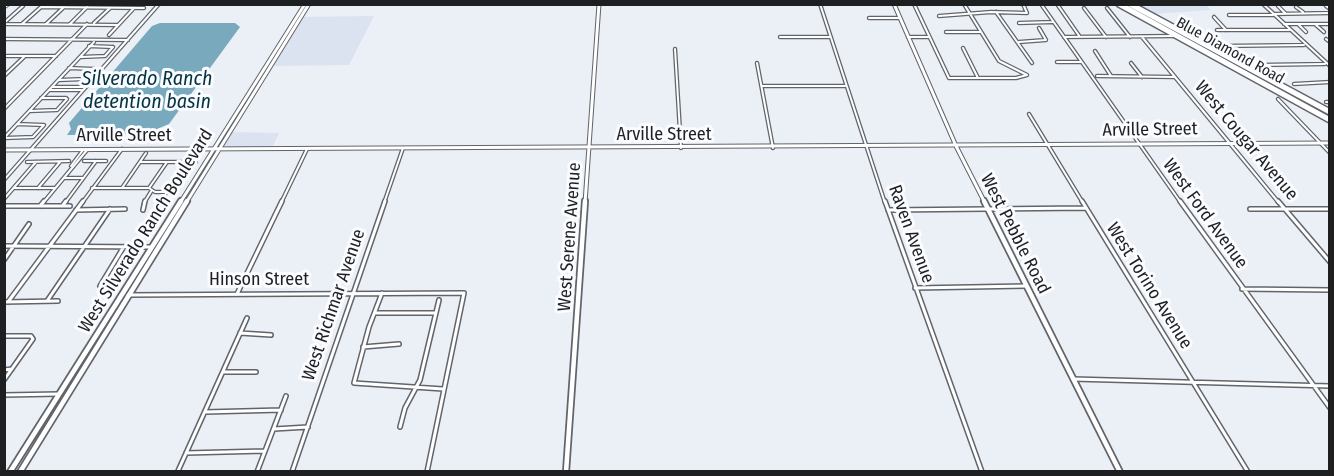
<!DOCTYPE html>
<html>
<head>
<meta charset="utf-8">
<style>
	body { margin:0 }
	#map { position:relative; width:1334px; height:476px; overflow:hidden; background:#ebeff6; font-family:"Fira Sans Condensed",sans-serif }
	canvas { display:block }
	.frame { position:absolute; inset:0; border:6px solid #1d1f21; pointer-events:none }
</style>
</head>
<body>
<div id="map">
<canvas width="1334" height="476"></canvas>
<div class="frame"></div>
</div>
<script>
const c = document.querySelector('canvas').getContext('2d');
c.lineJoin = 'round';
function paint(path, color) {
  c.fillStyle = color;
  c.fill(path, 'evenodd');
}
function toPath(rows) {
  const path = new Path2D();
  for (const r of rows) {
    path.moveTo(r[0], r[1]);
    for (let i = 2; i < r.length; i += 2) path.lineTo(r[i], r[i + 1]);
  }
  return path;
}
function trace(path, color, width, dash) {
  c.strokeStyle = color;
  c.lineWidth = width;
  c.lineCap = dash ? 'butt' : 'round';
  c.setLineDash(dash || []);
  c.stroke(path);
}
function drawText(font, color, halo, rows, align = 'center') {
  c.font = font + ' "Fira Sans Condensed",sans-serif';
  c.lineWidth = 6;
  c.setLineDash([]);
  c.textBaseline = 'middle';
  c.strokeStyle = halo;
  c.fillStyle = color;
  for (const [text, x, y, turn = 0] of rows) {
    c.save();
    c.translate(x, y);
    c.rotate((+turn || 0) * Math.PI / 180);
    c.textAlign = isNaN(turn) ? turn : align;
    if (halo) c.strokeText(text, 0, 0);
    c.fillText(text, 0, 0);
    c.restore();
  }
}
const built = toPath([
	[1135,5,1206,5,1211,10,1152,14],
	[374,16,349,65,273,66,304,17],
	[231,132,279,133,273,146,223,146]
]);
const water = toPath([
	[160,23,235,23,240,27,169,124,157,129,153,134,67,135,71,129,69,123,152,26]
]);
const streetFar1 = toPath([
	[820,4,885,203],
	[914,4,949,78,1016,78,1027,75],
	[964,4,999,61,1027,75],
	[1041,4,1181,203],
	[1057,4,1080,37],
	[1263,4,1330,66],
	[1278,6,1285,13],
	[1326,6,1330,9],
	[1296,7,1303,12],
	[1084,8,1106,37],
	[1107,8,1130,37],
	[996,12,1032,63],
	[1274,14,1330,13],
	[1229,15,1273,15],
	[939,16,991,12,1027,13,1023,4],
	[1214,17,1226,30],
	[869,18,900,18],
	[4,23,23,6],
	[94,23,110,8],
	[1019,23,1053,22],
	[4,24,118,25],
	[22,24,41,7,144,8],
	[46,24,64,7],
	[70,24,87,7],
	[1284,24,1330,24],
	[1299,25,1306,32],
	[1316,25,1324,32],
	[1217,30,1289,30],
	[946,32,980,32],
	[109,35,134,8],
	[780,37,830,37],
	[908,37,929,37],
	[1064,37,1175,36],
	[1142,37,1279,203],
	[4,39,128,40],
	[1326,39,1330,42],
	[1019,42,1046,40,1039,28],
	[89,46,113,47],
	[1221,46,1304,45],
	[963,48,978,78],
	[675,49,681,148],
	[1095,51,1111,76],
	[4,56,56,56],
	[81,57,105,56,113,47],
	[1057,62,1081,62],
	[757,63,773,148],
	[1131,63,1142,77],
	[1257,65,1325,64],
	[69,68,94,69],
	[4,76,24,57],
	[1097,76,1174,77],
	[59,80,85,79,94,69],
	[1294,84,1330,82],
	[762,86,845,86],
	[52,87,86,87],
	[49,90,83,90],
	[41,98,66,98],
	[1278,99,1330,153],
	[1326,102,1330,102],
	[4,109,87,24],
	[30,111,57,110,67,99],
	[1029,114,1083,203],
	[4,138,94,42],
	[5,138,33,137,44,125,17,124],
	[84,161,106,161],
	[27,162,69,161],
	[140,162,196,162],
	[71,166,83,150],
	[64,178,83,178],
	[4,180,159,4],
	[15,188,55,188],
	[38,188,60,162],
	[92,188,149,188,155,192,166,192],
	[122,188,146,153],
	[149,188,167,162],
	[163,198,186,162],
	[4,199,36,162],
	[43,203,87,150],
	[65,203,96,161],
	[82,203,122,149],
	[144,203,152,190],
	[281,203,307,149],
	[384,203,403,148]
]);
const street = toPath([
	[885,201,982,472],
	[1082,201,1248,472],
	[1180,201,1330,408],
	[1278,201,1330,262],
	[63,205,66,201],
	[4,206,70,206],
	[40,206,44,201],
	[1250,209,1330,209],
	[76,210,125,209],
	[143,210,145,201],
	[888,210,1086,208],
	[4,246,151,247],
	[4,260,29,224],
	[100,286,123,248],
	[915,288,1026,286],
	[1242,289,1330,290],
	[382,293,369,327,354,383,443,389],
	[237,294,282,201],
	[128,295,464,293,427,472],
	[47,301,110,209],
	[4,302,58,301],
	[8,302,83,201],
	[375,313,436,313],
	[240,333,271,335],
	[4,336,31,336,33,339,4,380],
	[363,347,399,344],
	[4,370,12,369],
	[223,372,256,372],
	[1073,379,1330,386],
	[4,395,59,394],
	[205,412,281,410],
	[400,427,405,408,420,380,439,300],
	[274,429,308,427],
	[186,453,265,451],
	[178,471,247,318],
	[257,472,286,396],
	[292,472,385,201]
]);
const secondaryFar1 = toPath([
	[894,4,956,146,985,203],
	[4,7,8,4],
	[4,150,1330,143],
	[180,203,305,4],
	[186,203,309,4],
	[585,203,599,4]
]);
const secondary = toPath([
	[984,201,1120,472],
	[10,472,181,201],
	[20,472,187,201],
	[566,472,585,201]
]);
const highway = toPath([
	[1119,4,1330,120],
	[1130,4,1330,112]
]);
const farStreetnames = [
	["Blue Diamond Road",1230,51,29]
];
const streetNames = [
	["Arville Street",1150,130,-1],
	["Arville Street",664,135],
	["Arville Street",124,136],
	["West Cougar Avenue",1246,141,50],
	["West Ford Avenue",1205,214,54],
	["West Silverado Ranch Boulevard",146,231,-58],
	["Raven Avenue",911,234,70],
	["West Pebble Road",1015,234,63],
	["West Serene Avenue",570,237,-86],
	["Hinson Street",259,280],
	["West Torino Avenue",1149,286,58],
	["West Richmar Avenue",334,305,-71]
];
const waterNames = [
	["Silverado Ranch",147,79],
	["detention basin",147,102]
];
paint(built, '#dbe3f1');
paint(water, '#78a9bc');
trace(streetFar1, '#61656b', 4.5);
trace(street, '#61656b', 6);
trace(secondaryFar1, '#61656b', 5);
trace(secondary, '#61656b', 8);
trace(highway, '#61656b', 8);
trace(streetFar1, '#fff', 2);
trace(street, '#fff', 3);
trace(secondaryFar1, '#fff', 3);
trace(secondary, '#fff', 4.5);
trace(highway, '#fff', 5);
drawText('15px', '#1d1f21', '#fafcff', farStreetnames);
drawText('18px', '#1d1f21', '#fafcff', streetNames);
drawText('italic 20px', '#043341', '#fafcff', waterNames);
</script>
</body>
</html>
